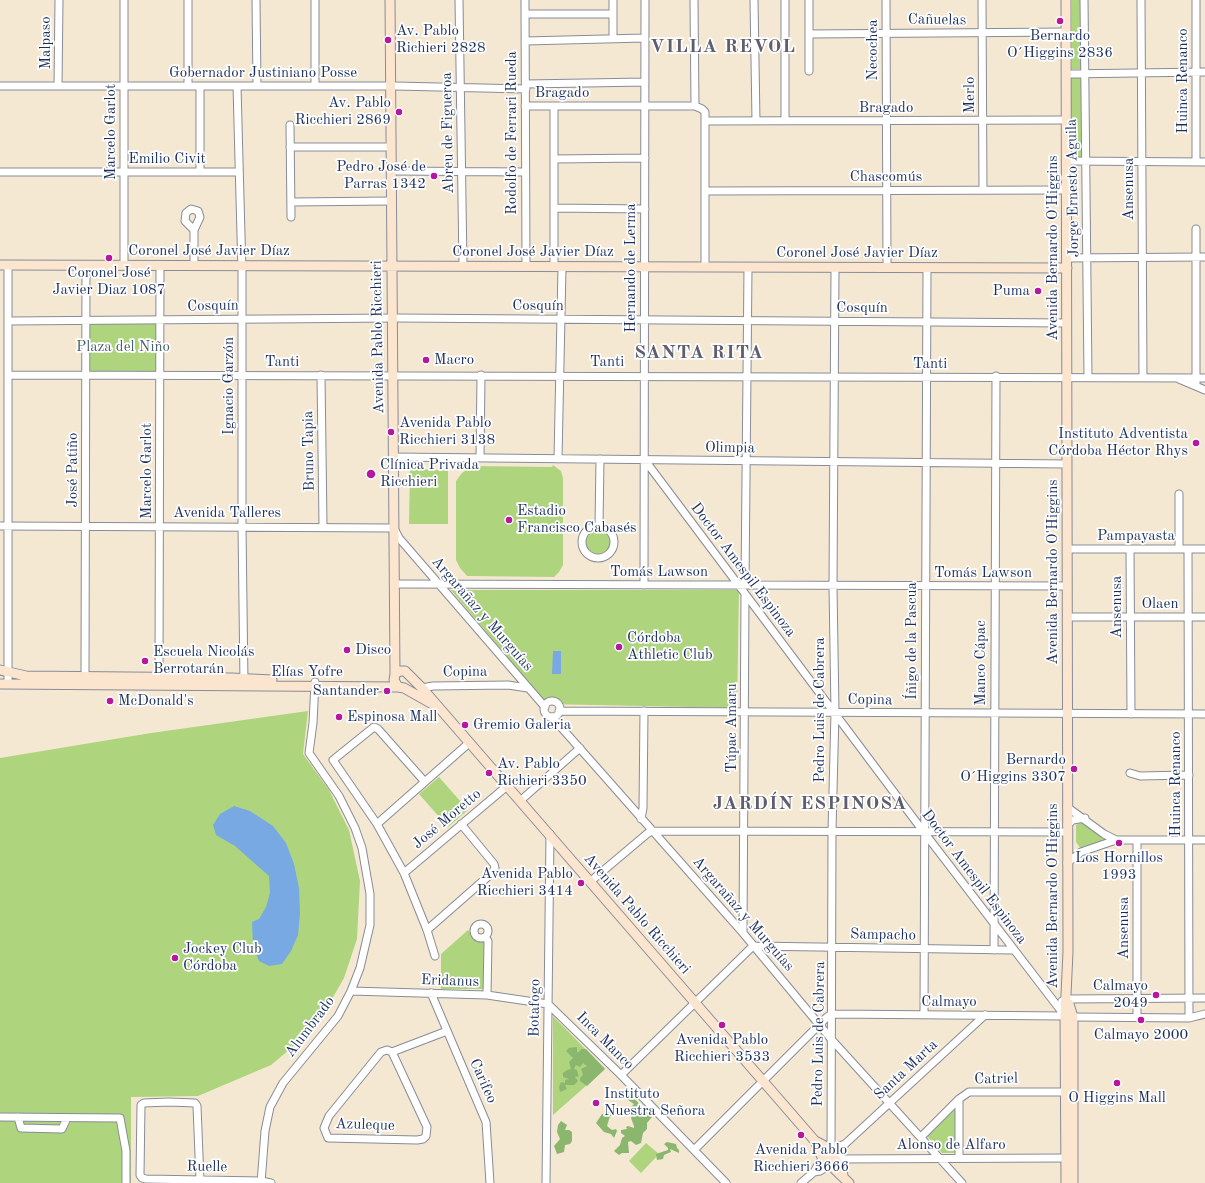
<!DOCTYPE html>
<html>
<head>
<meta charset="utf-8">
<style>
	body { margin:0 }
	canvas { display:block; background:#f4e8d2 }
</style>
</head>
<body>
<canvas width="1205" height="1183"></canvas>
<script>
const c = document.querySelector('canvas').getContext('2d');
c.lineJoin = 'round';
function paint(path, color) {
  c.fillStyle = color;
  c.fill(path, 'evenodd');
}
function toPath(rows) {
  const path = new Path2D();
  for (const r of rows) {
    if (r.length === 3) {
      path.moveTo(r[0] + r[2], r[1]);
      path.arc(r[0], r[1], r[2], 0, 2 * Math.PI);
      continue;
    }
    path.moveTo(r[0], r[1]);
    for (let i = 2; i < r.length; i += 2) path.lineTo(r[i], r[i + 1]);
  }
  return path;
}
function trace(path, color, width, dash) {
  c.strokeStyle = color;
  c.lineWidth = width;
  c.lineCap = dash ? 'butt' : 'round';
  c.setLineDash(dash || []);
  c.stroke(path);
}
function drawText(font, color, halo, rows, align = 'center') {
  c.font = font + ' "Old Standard TT",serif';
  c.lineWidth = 3.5;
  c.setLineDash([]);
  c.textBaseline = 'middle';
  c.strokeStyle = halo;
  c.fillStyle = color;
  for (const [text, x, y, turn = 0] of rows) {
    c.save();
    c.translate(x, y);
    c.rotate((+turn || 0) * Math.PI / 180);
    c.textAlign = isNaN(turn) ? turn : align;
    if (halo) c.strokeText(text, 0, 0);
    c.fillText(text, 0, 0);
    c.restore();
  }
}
const green = toPath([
	[1072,0,1083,0,1083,69,1072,69],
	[1070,76,1083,76,1083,160,1069,159],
	[86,320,160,320,160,375,86,375],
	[553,465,561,471,563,478,563,565,559,572,554,577,467,576,460,568,456,560,456,481,462,473,472,466,552,467],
	[410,469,448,470,448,524,409,524],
	[598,542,12],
	[451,590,739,590,737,708,547,704],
	[308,711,303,754,329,790,349,830,360,881,357,939,344,978,324,1013,301,1040,271,1065,198,1096,131,1097,131,1183,0,1183,0,758,151,733],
	[439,777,468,810,448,827,419,794],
	[1081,822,1110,838,1081,849,1076,842,1076,825],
	[468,930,474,938,483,941,485,944,483,989,441,989,441,954],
	[553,1016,605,1069,553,1115],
	[954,1108,955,1109,955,1153,942,1153,927,1136],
	[646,1143,659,1154,641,1173,629,1161]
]);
const forest = toPath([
	[577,1047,577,1052,579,1052,581,1049,586,1049,605,1069,587,1086,580,1081,580,1078,583,1075,581,1069,587,1066,583,1063,580,1067,576,1065,574,1069,577,1070,578,1074,579,1076,575,1077,578,1081,574,1085,565,1085,567,1089,560,1092,559,1087,561,1082,565,1083,565,1080,569,1079,563,1077,563,1073,567,1070,571,1069,569,1062,573,1058,566,1051,569,1048],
	[626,1090,652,1117,647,1123,647,1129,643,1133,641,1143,636,1145,631,1141,628,1142,629,1153,622,1153,619,1155,614,1151,620,1145,622,1138,625,1136,621,1133,621,1130,627,1129,626,1127,628,1126,634,1128,634,1126,631,1118,632,1113,629,1109,634,1104,619,1094,619,1092],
	[608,1107,614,1111,612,1116,610,1116,607,1126,612,1130,616,1129,617,1131,614,1138,611,1134,604,1132,596,1123,602,1114,606,1113],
	[561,1121,567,1125,565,1130,569,1130,572,1132,572,1141,570,1144,565,1145,564,1152,557,1154,554,1146,560,1139,557,1132,558,1125],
	[667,1142,676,1144,677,1148,679,1150,679,1153,670,1149,671,1152,664,1155,663,1159,657,1160,656,1154,668,1150,668,1148,664,1144]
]);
const water = toPath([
	[553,651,561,651,561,674,552,674],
	[234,806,250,811,273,826,286,843,294,864,299,888,300,914,298,935,291,951,282,964,269,966,259,961,253,946,252,922,259,919,266,907,270,893,269,876,235,846,216,835,213,825,220,814]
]);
const minor = toPath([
	[124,0,124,265],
	[188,0,188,86],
	[256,0,257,86],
	[315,0,315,86],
	[459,0,463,266],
	[525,0,526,267],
	[613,0,613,39],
	[694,0,695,106],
	[754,0,756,121],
	[785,0,785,121],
	[886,0,887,268],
	[982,0,983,190],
	[1084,0,1088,377],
	[1141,0,1143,377],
	[1196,0,1196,162],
	[525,14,613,14],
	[809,34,1066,32],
	[525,41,645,38],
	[809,71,809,0],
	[1066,74,1205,72],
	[526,84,645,82],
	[0,86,395,86,526,89],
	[58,86,59,0],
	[200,86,200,171],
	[237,86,242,272,242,526,244,683],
	[525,106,695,106,702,109,705,112,705,267],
	[554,106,554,267],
	[705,121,1066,120],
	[290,125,291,217],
	[290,147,391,147],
	[554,159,645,158],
	[1066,161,1205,162],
	[396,171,525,172],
	[0,172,239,172],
	[705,191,1066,190],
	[291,202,391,201],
	[554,208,645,209],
	[1196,229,1196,386],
	[194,230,185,221,186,213,191,209,198,211,200,217,194,230,194,265],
	[1067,258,1205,257],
	[8,321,397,318,1067,323],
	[8,375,1205,378],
	[321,375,323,526],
	[1179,379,1205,390],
	[394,457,1066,464],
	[480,458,481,375],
	[558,459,562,267],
	[644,459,923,831,1065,1016],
	[1179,494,1179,549],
	[0,526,394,528,399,538,545,707],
	[599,526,600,459],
	[598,542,16],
	[1067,549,1205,549],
	[1130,549,1131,714],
	[1188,549,1189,1018],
	[395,584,1067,586],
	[644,585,645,0],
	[745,585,748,267],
	[1067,617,1205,617],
	[85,676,86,265],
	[159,677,160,265],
	[8,684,8,265],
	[422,688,433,686,508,685,528,688],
	[552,709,8],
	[559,711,1205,714],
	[552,717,743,933,832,1040,962,1183],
	[1130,773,1140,776,1189,775],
	[425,782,378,729,374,727,333,760,377,824,404,873,427,930,435,956],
	[520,801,580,748],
	[1067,807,1104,834,1116,840],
	[641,819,643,808,644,711],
	[377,824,469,743],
	[1067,825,1073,820,1085,818],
	[1137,840,1137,1017],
	[1067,863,1081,852,1116,840,1205,840],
	[404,873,507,786],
	[591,881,648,833,652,831,1067,832],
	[481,931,7],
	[427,930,492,873,495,868,494,864,461,824],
	[743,933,745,594],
	[485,937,488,941,487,995],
	[994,950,996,376],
	[351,991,487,995,548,1004,621,1075,726,1183],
	[431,993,486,1122,490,1183],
	[1062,1001,1067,999,1205,998],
	[924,1014,927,268],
	[1073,1017,1189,1018,1205,1014],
	[392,1052,427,1127,426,1136,423,1139,417,1140,328,1138,324,1128,329,1116,381,1052,387,1050,392,1052,447,1031],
	[621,1075,753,946,1013,950],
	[0,1117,120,1118,126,1151,126,1183],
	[18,1117,21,1128,62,1129,67,1118],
	[921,1137,959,1099,969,1092,1066,1092],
	[694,1150,827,1017,832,1014,1065,1016],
	[831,1153,832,831,835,712,833,586,835,268],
	[959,1158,959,1099],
	[836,1159,1066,1158],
	[814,1172,820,1171,829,1165,839,1156,845,1144],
	[200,1180,197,1106,195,1103,169,1102,144,1103,141,1105,140,1175,142,1178,146,1179,261,1181,271,1183],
	[261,1183,265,1131,270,1107,283,1083,338,1016,351,991,360,968,370,925,370,894,362,848,355,828,339,796,309,753,313,723,315,682],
	[546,1183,550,834],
	[801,1183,814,1172,819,1163,837,1147,845,1144,985,1015]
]);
const secondary = toPath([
	[390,0,395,674,394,680,398,687,404,688,436,706],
	[1066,0,1068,952,1065,1016,1066,1183],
	[0,265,1067,268],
	[0,670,26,676,232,678,272,680],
	[395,674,400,671,405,671,422,688,815,1141,823,1145,831,1153,842,1169,843,1176],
	[0,684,398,687],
	[1069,1004,1073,1017,1073,1183],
	[815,1141,822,1157,849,1183]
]);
const markers = [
	[1060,21,4,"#b5179e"],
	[388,40,4,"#b5179e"],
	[399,112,4,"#b5179e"],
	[434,176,4,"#b5179e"],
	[109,258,4,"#b5179e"],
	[1038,291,4,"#b5179e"],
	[426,360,4,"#b5179e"],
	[391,432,4,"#b5179e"],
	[1196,443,4,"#b5179e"],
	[371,474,5,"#b5179e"],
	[509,520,4,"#b5179e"],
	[619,647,4,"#b5179e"],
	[347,650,4,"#b5179e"],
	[145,661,4,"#b5179e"],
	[387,691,4,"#b5179e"],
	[110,701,4,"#b5179e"],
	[339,717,4,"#b5179e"],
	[465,725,4,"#b5179e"],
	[1074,769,4,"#b5179e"],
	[489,773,4,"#b5179e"],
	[1119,843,4,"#b5179e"],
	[581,883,4,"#b5179e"],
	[175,958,4,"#b5179e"],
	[1156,995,4,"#b5179e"],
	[1141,1020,4,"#b5179e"],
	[722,1025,4,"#b5179e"],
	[1117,1083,4,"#b5179e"],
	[596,1103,4,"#b5179e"],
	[801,1135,4,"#b5179e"]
];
const streetNames = [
	["Cañuelas",937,20,1],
	["Malpaso",46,43,-90],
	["Necochea",873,50,-90],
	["Gobernador Justiniano Posse",263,73],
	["Huinca Renanco",1183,81,-90],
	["Bragado",562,93],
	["Merlo",970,95,-90],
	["Bragado",886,108],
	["Marcelo Garlot",111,132,-90],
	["Abreu de Figueroa",448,133,-91],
	["Rodolfo de Ferrari Rueda",512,133,-90],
	["Emilio Civit",167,159],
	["Chascomús",886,177],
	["Jorge Ernesto Aguila",1073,188,-91],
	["Ansenusa",1129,189,-90],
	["Avenida Bernardo O'Higgins",1053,248,-90],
	["Coronel José Javier Díaz",209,251],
	["Coronel José Javier Díaz",533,252],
	["Coronel José Javier Díaz",857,253],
	["Hernando de Lerma",631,268,-90],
	["Cosquín",213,306,-1],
	["Cosquín",538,306],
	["Cosquín",862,308],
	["Avenida Pablo Ricchieri",378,337,-91],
	["Tanti",282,362],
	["Tanti",607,362],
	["Tanti",930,364],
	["Ignacio Garzón",229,386,-90],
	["Olimpia",730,448,1],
	["Bruno Tapia",309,451,-91],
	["José Patiño",73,470,-90],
	["Marcelo Garlot",147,471,-90],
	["Avenida Talleres",227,513],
	["Pampayasta",1136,536],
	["Doctor Amespil Espinoza",743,570,53],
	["Tomás Lawson",659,572],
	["Avenida Bernardo O'Higgins",1053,572,-90],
	["Tomás Lawson",983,573],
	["Olaen",1160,604],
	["Ansenusa",1117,607,-90],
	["Argarañaz y Murguías",482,614,49],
	["Íñigo de la Pascua",912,641,-90],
	["Manco Cápac",981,663,-90],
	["Elías Yofre",307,672],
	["Copina",465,672,-1],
	["Copina",870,700,1],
	["Pedro Luis de Cabrera",820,710,-90],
	["Túpac Amaru",732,728,-90],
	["Huinca Renanco",1176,784,-90],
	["José Moretto",447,819,-40],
	["Doctor Amespil Espinoza",974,877,53],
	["Avenida Bernardo O'Higgins",1053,896,-90],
	["Avenida Pablo Ricchieri",637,914,49],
	["Argarañaz y Murguías",743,914,49],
	["Ansenusa",1124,928,-90],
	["Sampacho",883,935,1],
	["Eridanus",450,981,2],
	["Calmayo",949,1002],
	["Botafogo",535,1008,-89],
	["Alumbrado",310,1027,-53],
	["Pedro Luis de Cabrera",819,1034,-89],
	["Inca Manco",605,1041,45],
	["Santa Marta",906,1070,-43],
	["Catriel",996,1079,-1],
	["Carifeo",483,1081,66],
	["Azuleque",365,1125,2],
	["Alonso de Alfaro",951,1145],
	["Ruelle",207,1167,1]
];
const poiNames = [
	["Av. Pablo",396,31],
	["Richieri 2828",396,48],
	["Bernardo",1060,36,"center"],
	["O´Higgins 2836",1060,53,"center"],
	["Av. Pablo",391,103,"right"],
	["Ricchieri 2869",391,120,"right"],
	["Pedro José de",426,167,"right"],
	["Parras 1342",426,184,"right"],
	["Coronel José",109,273,"center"],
	["Javier Diaz 1087",109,290,"center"],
	["Puma",1030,291,"right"],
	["Macro",434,360],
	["Avenida Pablo",399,423],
	["Ricchieri 3138",399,440],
	["Instituto Adventista",1188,434,"right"],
	["Córdoba Héctor Rhys",1188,451,"right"],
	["Clínica Privada",380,465],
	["Ricchieri",380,482],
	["Estadio",517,511],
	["Francisco Cabasés",517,528],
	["Córdoba",627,638],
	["Athletic Club",627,655],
	["Disco",355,650],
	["Escuela Nicolás",153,652],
	["Berrotarán",153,669],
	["Santander",379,691,"right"],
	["McDonald's",118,701],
	["Espinosa Mall",347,717],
	["Gremio Galeria",473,725],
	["Bernardo",1066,760,"right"],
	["O´Higgins 3307",1066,777,"right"],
	["Av. Pablo",497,764],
	["Richieri 3350",497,781],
	["Los Hornillos",1119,858,"center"],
	["1993",1119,875,"center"],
	["Avenida Pablo",573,874,"right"],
	["Ricchieri 3414",573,891,"right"],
	["Jockey Club",183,949],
	["Córdoba",183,966],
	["Calmayo",1148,986,"right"],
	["2049",1148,1003,"right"],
	["Calmayo 2000",1141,1035,"center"],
	["Avenida Pablo",722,1040,"center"],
	["Ricchieri 3533",722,1057,"center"],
	["Instituto",604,1094],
	["Nuestra Señora",604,1111],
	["O Higgins Mall",1117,1098,"center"],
	["Avenida Pablo",801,1150,"center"],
	["Ricchieri 3666",801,1167,"center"]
];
const parkNames = [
	["Plaza del Niño",123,347]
];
const districtNames = [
	["VILLA REVOL",723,47],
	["SANTA RITA",699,353],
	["JARDÍN ESPINOSA",810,804]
];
paint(green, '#afd47e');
paint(forest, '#8bb66d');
paint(water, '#78a9e3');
trace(minor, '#888c98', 9);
trace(secondary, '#888c98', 11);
trace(minor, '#fff', 7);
trace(secondary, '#fbe5cf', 9);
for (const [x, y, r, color] of markers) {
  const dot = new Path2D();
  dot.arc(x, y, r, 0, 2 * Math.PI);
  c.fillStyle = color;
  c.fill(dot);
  trace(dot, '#fff', 1.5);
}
drawText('15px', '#1b2f5e', '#fff', streetNames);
drawText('15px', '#1b2f5e', '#fff', poiNames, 'left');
drawText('15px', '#476168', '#fff', parkNames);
c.letterSpacing = '1px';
drawText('bold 19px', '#5e5e6f', '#fff', districtNames);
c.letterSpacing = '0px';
</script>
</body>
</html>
